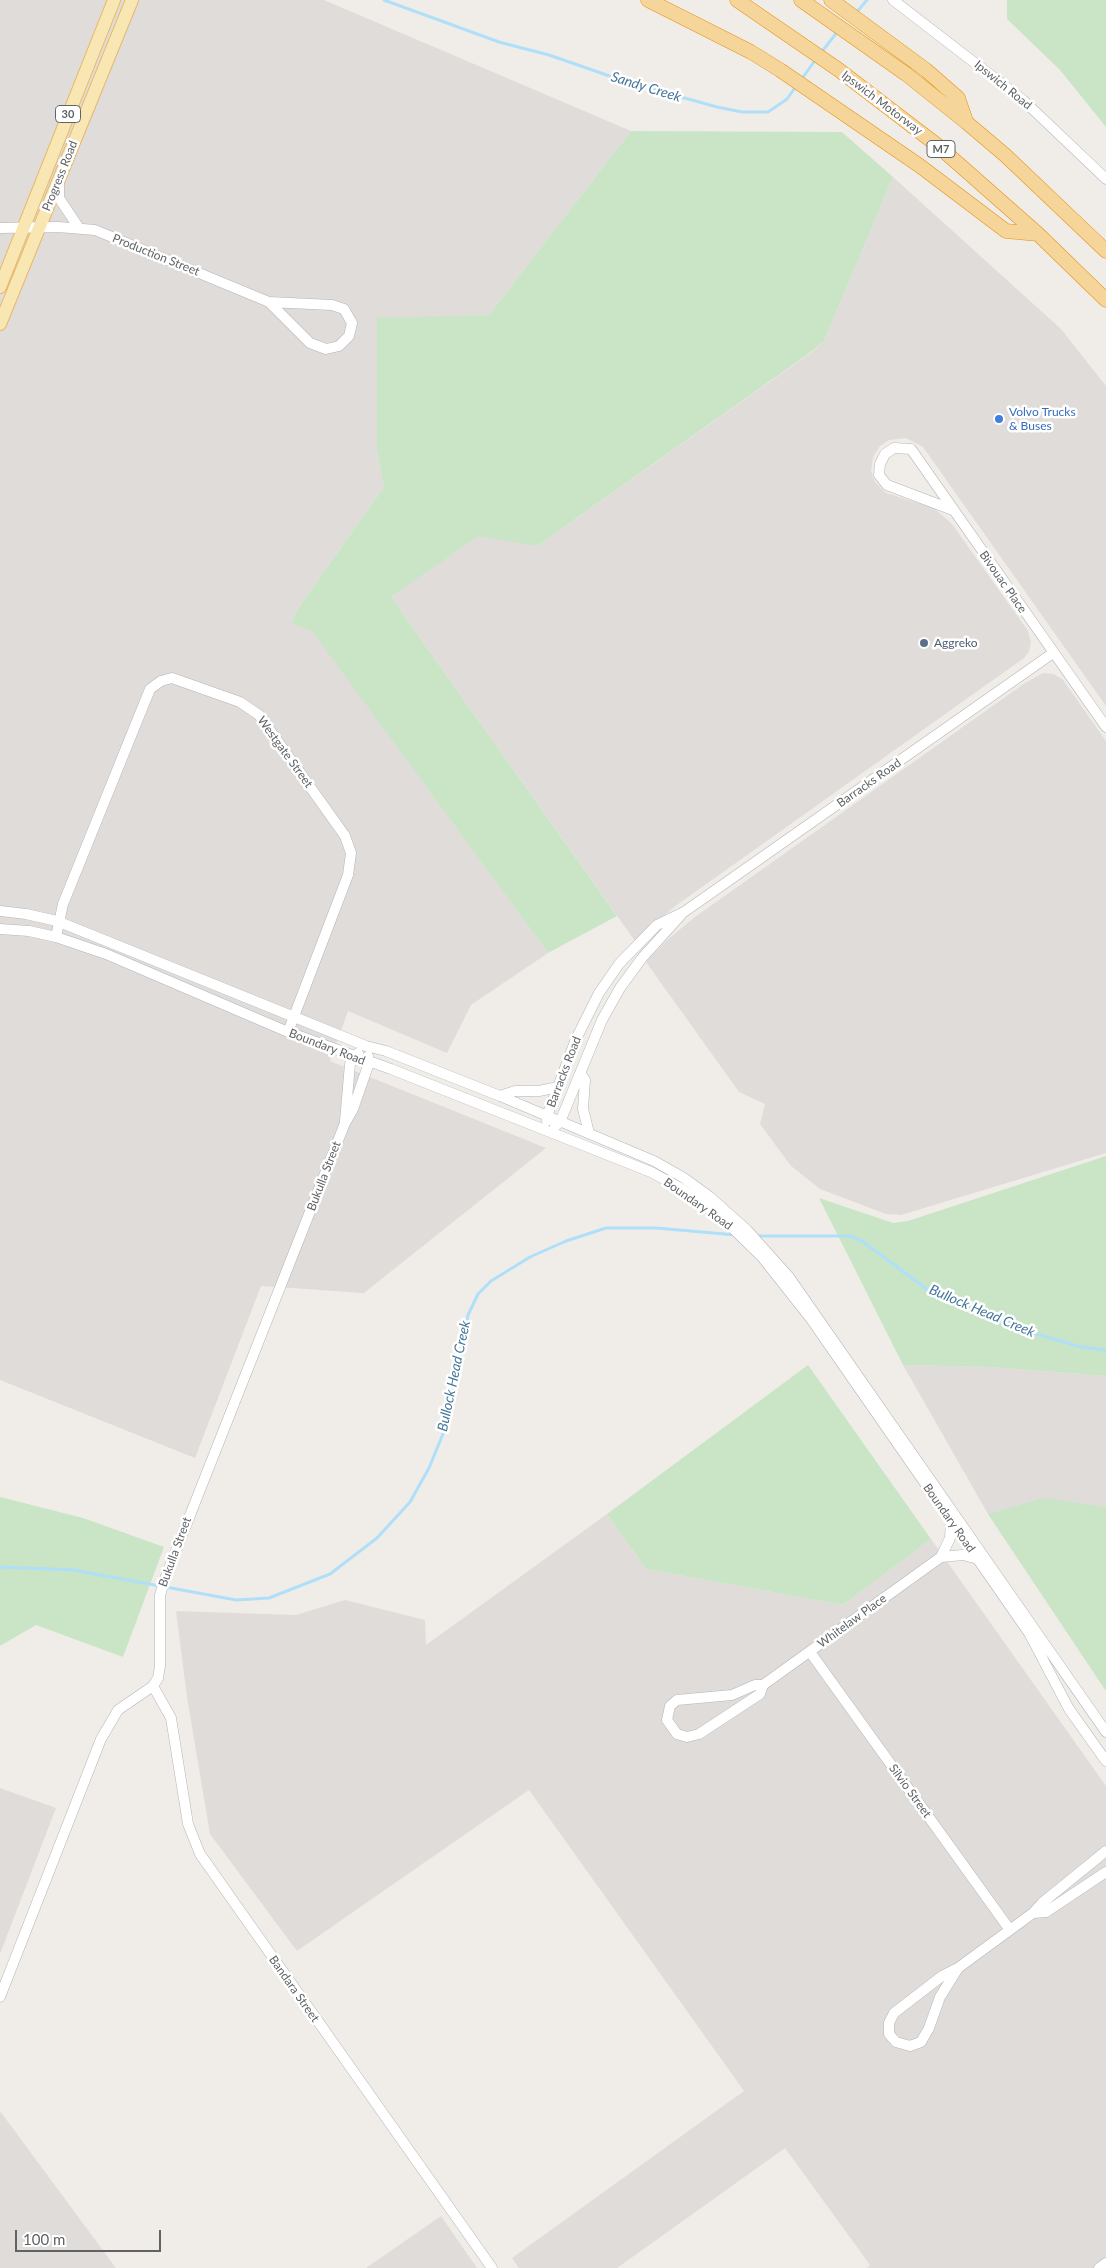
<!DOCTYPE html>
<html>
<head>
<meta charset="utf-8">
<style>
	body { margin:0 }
	#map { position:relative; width:1106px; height:2268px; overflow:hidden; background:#f0ede8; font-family:Lato,sans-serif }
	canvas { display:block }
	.scale { position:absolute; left:15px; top:2230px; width:146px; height:22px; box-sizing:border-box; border:2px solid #5f6366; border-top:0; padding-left:6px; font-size:15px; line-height:18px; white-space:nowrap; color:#5f6366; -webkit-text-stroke:4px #fff; paint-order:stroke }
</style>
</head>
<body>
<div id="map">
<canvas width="1106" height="2268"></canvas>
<div class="scale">100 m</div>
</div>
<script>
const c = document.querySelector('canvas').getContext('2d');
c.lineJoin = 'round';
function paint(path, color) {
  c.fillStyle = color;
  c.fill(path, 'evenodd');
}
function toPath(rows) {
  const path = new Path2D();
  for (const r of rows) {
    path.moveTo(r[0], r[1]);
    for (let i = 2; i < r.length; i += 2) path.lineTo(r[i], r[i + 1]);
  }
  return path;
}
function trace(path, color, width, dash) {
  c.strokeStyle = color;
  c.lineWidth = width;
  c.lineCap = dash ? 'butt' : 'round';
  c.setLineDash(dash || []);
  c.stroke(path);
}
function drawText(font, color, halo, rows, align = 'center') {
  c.font = font + ' Lato,sans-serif';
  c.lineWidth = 5;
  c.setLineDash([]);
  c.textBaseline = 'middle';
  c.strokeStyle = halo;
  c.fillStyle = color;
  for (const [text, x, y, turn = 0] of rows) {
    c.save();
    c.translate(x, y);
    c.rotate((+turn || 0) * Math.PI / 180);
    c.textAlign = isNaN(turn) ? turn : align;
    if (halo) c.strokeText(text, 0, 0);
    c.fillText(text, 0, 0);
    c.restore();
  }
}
const industrial = toPath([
	[0,0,324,0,631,131,489,315,377,319,377,452,384,487,299,607,291,623,312,630,548,953,471,1005,447,1053,348,1011,330,1061,546,1148,364,1293,261,1286,195,1458,0,1380],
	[893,177,1061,329,1106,386,1106,706,923,447,906,438,889,440,880,446,873,457,871,471,875,482,886,493,934,508,952,524,1028,631,1031,642,1029,652,1024,658,674,907,635,941,391,597,478,535,537,546,812,352,824,341],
	[1043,673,1054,674,1063,680,1106,741,1106,1153,901,1215,886,1214,820,1189,791,1166,760,1124,765,1104,739,1092,646,962,667,940,695,917,1025,683],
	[903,1365,991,1367,1106,1376,1106,1691,988,1514],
	[607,1514,646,1569,843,1605,931,1539,1106,1786,1106,2268,867,2268,870,2265,785,2148,617,2268,519,2268,512,2258,744,2091,529,1790,297,1951,210,1834,187,1697,176,1611,296,1615,345,1600,425,1620,426,1645],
	[0,1788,56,1808,0,1954],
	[0,2111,116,2268,0,2268],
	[441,2216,477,2268,366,2268]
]);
const green = toPath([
	[1007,0,1106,0,1106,127,1060,70,1007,19],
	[631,131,842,132,893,177,824,341,811,352,537,546,478,536,391,597,617,916,548,953,312,631,291,623,299,607,384,487,377,452,377,318,489,315],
	[1106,1156,1106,1376,991,1367,903,1365,819,1198,893,1223,908,1221],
	[808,1365,931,1539,843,1605,646,1569,607,1514],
	[0,1497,83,1518,164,1547,123,1657,36,1625,0,1646],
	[1044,1498,1106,1507,1106,1691,988,1514]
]);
const stream = toPath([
	[384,0,499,42,549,55,624,81,717,107,742,112,768,112,787,99,797,85],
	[856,13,867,0],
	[820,54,838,31],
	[801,80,816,59],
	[757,1236,850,1236,862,1241,932,1293,1019,1329,1081,1347,1106,1350],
	[0,1567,73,1570,236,1600,269,1598,330,1574,377,1538,410,1502,429,1468,447,1424,468,1315,478,1294,491,1281,530,1257,566,1241,606,1228,656,1228,736,1235]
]);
const minor = toPath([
	[893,0,1023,100,1106,179],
	[59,182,59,198,79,228],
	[0,228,58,227,95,230,269,302,332,305,344,309,352,323,349,336,339,346,326,349,310,343,269,302],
	[953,510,887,485,879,475,880,464,885,454,894,448,911,449,1106,727],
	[0,911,26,914,57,921,366,1046,386,1051,500,1096,654,1161,684,1178,710,1197,747,1230,789,1277,1106,1732],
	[0,929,29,931,56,937,106,954,288,1032,391,1069,651,1172,682,1189,721,1217,762,1257,811,1319,1029,1633,1069,1709,1106,1761],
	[56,937,63,904,150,689,161,681,172,678,240,702,259,715,345,836,351,853,348,875,288,1032],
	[580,1073,585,1080,583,1109,589,1133],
	[500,1096,515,1091,539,1091,558,1087],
	[345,1121,350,1064,358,1053],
	[547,1121,547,1116,576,1039,599,993,619,964,657,925,684,912,1053,653],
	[555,1126,560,1122,602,1020,620,988,642,958,681,915],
	[941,1557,963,1555,978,1559],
	[810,1652,1010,1930],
	[763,1685,755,1685,732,1695,677,1700,670,1706,667,1720,677,1734,687,1737,699,1734,760,1694,763,1685,941,1557,950,1538,951,1520],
	[153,1686,171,1718,188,1824,200,1854,492,2268],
	[1033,1913,1046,1912,1106,1872],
	[958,1968,940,1997,929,2028,921,2042,910,2046,896,2042,889,2034,889,2023,894,2013,942,1976,958,1968,1033,1913,1042,1903,1106,1851],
	[0,1997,101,1739,118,1710,153,1686,158,1678,160,1666,160,1595,166,1576,345,1123,353,1109,369,1063,368,1056],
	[1099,2268,1106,2263]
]);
const major = toPath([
	[0,287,114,0],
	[0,324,132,0]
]);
const highway = toPath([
	[648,0,751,52,780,70,920,166,1006,231,1038,234],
	[737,0,839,70,937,145,1038,234,1106,300],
	[801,0,906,74,966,122,1005,155,1106,251],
	[831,0,926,70,958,98,966,121]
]);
const markers = [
	[999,419,5,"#3f7fe0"],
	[924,643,5,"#5c6f8a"]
];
const shields = [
	[68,114,25],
	[941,149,28]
];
const shieldNames = [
	["30",68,114],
	["M7",941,149]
];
const streetNames = [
	["Ipswich Road",1003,85,39],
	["Ipswich Motorway",882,103,37],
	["Progress Road",60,176,-68],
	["Production Street",156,255,22],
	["Bivouac Place",1003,582,55],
	["Westgate Street",285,752,54],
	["Barracks Road",869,783,-35],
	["Boundary Road",327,1047,21],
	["Barracks Road",564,1072,-69],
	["Bukulla Street",324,1176,-69],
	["Boundary Road",698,1204,35],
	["Boundary Road",949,1518,55],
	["Bukulla Street",175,1552,-70],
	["Whitelaw Place",852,1621,-36],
	["Silvio Street",910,1791,54],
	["Bandara Street",294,1989,55]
];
const shopNames = [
	["Volvo Trucks",1009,412],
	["& Buses",1009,426]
];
const serviceNames = [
	["Aggreko",934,643]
];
const waterNames = [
	["Sandy Creek",646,87,17],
	["Bullock Head Creek",982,1311,23],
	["Bullock Head Creek",454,1376,-78]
];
paint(industrial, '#dfdcda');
paint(green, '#c9e5c6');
trace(stream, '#afdff9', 3);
trace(minor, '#b3b5b8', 11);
trace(major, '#e7b869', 14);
trace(highway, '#e69012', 15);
trace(minor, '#fff', 10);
trace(major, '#f9e7b3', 12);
trace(highway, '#f5d599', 14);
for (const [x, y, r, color] of markers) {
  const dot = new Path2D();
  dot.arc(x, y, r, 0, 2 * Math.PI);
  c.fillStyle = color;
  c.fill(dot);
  trace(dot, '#fff', 2);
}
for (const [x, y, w] of shields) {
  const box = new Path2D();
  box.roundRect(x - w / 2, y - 8.5, w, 17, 4);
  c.fillStyle = '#fff';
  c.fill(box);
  trace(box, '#5f6366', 1);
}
drawText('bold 11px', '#5f6366', null, shieldNames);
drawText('12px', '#5f6366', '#fff', streetNames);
drawText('12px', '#366cbe', '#fff', shopNames, 'left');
drawText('12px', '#4e5e75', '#fff', serviceNames, 'left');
drawText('italic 14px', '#45769a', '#fff', waterNames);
</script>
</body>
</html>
